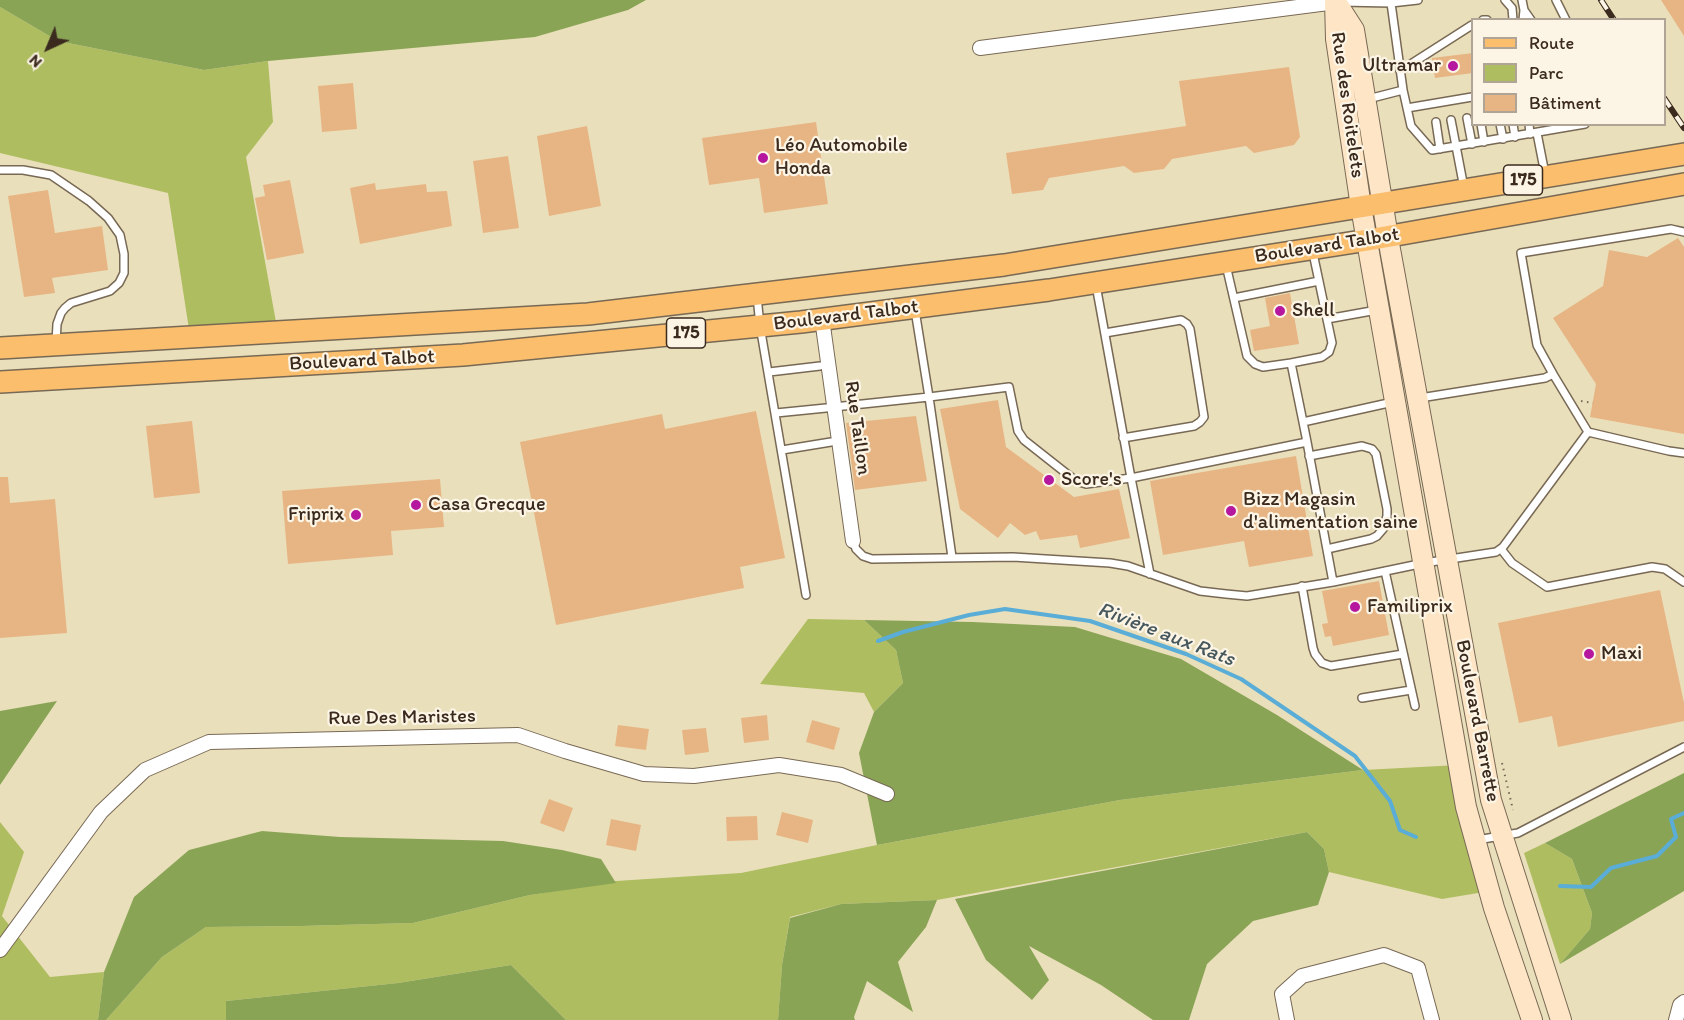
<!DOCTYPE html>
<html>
<head>
<meta charset="utf-8">
<style>
	body { margin:0 }
	#map { position:relative; width:1684px; height:1020px; overflow:hidden; background:#eadfbb; font-family:Itim,sans-serif }
	canvas { display:block }
	.legend { position:absolute; left:1471px; top:18px; width:195px; height:108px; box-sizing:border-box; background:#fcf5e5; border:2px solid #afa495; margin:0; padding:8px 10px; list-style:none; font-size:18px; color:#3b2a1e }
	.legend li { display:flex; align-items:center; gap:12px; height:30px }
	.legend b { width:30px; border:2px solid #afa495 }
	.north { position:absolute; left:18px; top:18px; width:60px; height:60px; -webkit-text-stroke:4px #fcf5e5; paint-order:stroke; rotate:224deg; font-size:16px; font-weight:700; line-height:24px; text-align:center; color:#3b2a1e }
	.north::after { content:''; display:block; margin:auto; width:21px; height:27px; background:#3b2a1e; clip-path:polygon(50% 0,100% 100%,50% 72%,0 100%) }
</style>
</head>
<body>
<div id="map">
<canvas width="1684" height="1020"></canvas>
<ul class="legend">
<li><b style="height:8px;background:#fabe6d"></b>Route</li>
<li><b style="height:16px;background:#aebd60"></b>Parc</li>
<li><b style="height:16px;background:#e7b584"></b>Bâtiment</li>
</ul>
<div class="north">N</div>
</div>
<script>
const c = document.querySelector('canvas').getContext('2d');
c.lineJoin = 'round';
function paint(path, color) {
  c.fillStyle = color;
  c.fill(path, 'evenodd');
}
function toPath(rows) {
  const path = new Path2D();
  for (const r of rows) {
    path.moveTo(r[0], r[1]);
    for (let i = 2; i < r.length; i += 2) path.lineTo(r[i], r[i + 1]);
  }
  return path;
}
function trace(path, color, width, dash) {
  c.strokeStyle = color;
  c.lineWidth = width;
  c.lineCap = dash ? 'butt' : 'round';
  c.setLineDash(dash || []);
  c.stroke(path);
}
function drawText(font, color, halo, rows, align = 'center') {
  c.font = font + ' Itim,sans-serif';
  c.lineWidth = 4.5;
  c.setLineDash([]);
  c.textBaseline = 'middle';
  c.strokeStyle = halo;
  c.fillStyle = color;
  for (const [text, x, y, turn = 0] of rows) {
    c.save();
    c.translate(x, y);
    c.rotate((+turn || 0) * Math.PI / 180);
    c.textAlign = isNaN(turn) ? turn : align;
    if (halo) c.strokeText(text, 0, 0);
    c.fillText(text, 0, 0);
    c.restore();
  }
}
const green = toPath([
	[0,7,58,41,204,70,268,61,273,122,246,157,278,333,190,336,168,193,0,153],
	[808,619,864,620,896,650,903,683,874,712,864,693,760,684],
	[1459,765,1490,891,1442,899,1329,872,1324,849,1307,832,937,900,841,904,790,917,782,965,778,1020,566,1020,511,965,398,983,226,1001,226,1020,106,1020,162,957,206,927,301,926,413,923,530,895,616,881,741,873,877,845,1120,800,1363,770],
	[0,822,24,852,2,916,50,977,104,972,98,1020,0,1020],
	[1545,843,1572,859,1592,913,1590,929,1560,964,1524,853]
]);
const forest = toPath([
	[0,0,646,0,628,10,535,37,268,61,204,70,58,41,0,7],
	[864,620,973,622,1075,627,1181,659,1277,715,1363,770,1120,800,877,845,859,753,874,712,903,683,896,650],
	[57,701,0,785,0,711],
	[1684,773,1684,891,1560,964,1590,929,1592,913,1572,859,1545,843],
	[262,831,340,837,503,841,562,850,601,859,616,883,530,895,413,923,301,926,206,927,162,957,106,1020,98,1020,104,972,134,897,189,850],
	[1307,832,1324,849,1329,872,1318,905,1253,921,1207,964,1189,1020,1153,1020,1101,985,1029,946,1049,980,1032,1000,986,960,955,899],
	[937,900,926,927,898,962,913,1012,867,981,854,1017,855,1020,778,1020,782,965,790,918,841,904],
	[511,965,566,1020,226,1020,226,1001,398,983]
]);
const stream = toPath([
	[878,641,903,632,969,615,1005,609,1090,621,1186,654,1241,679,1355,756,1390,801,1400,830,1416,837],
	[1560,886,1591,887,1611,868,1657,856,1676,837,1671,819,1684,813]
]);
const building = toPath([
	[1661,0,1684,0,1684,36],
	[1473,53,1473,73,1435,78,1432,58],
	[1289,67,1300,137,1294,145,1254,153,1246,146,1172,159,1164,169,1134,173,1124,166,1049,178,1043,190,1012,194,1006,153,1186,126,1179,81],
	[353,83,357,129,322,132,318,86],
	[816,122,828,204,764,213,759,178,709,185,702,138],
	[587,126,601,206,549,216,537,136],
	[508,156,519,228,483,233,473,161],
	[290,180,304,253,267,260,255,198,265,196,263,185],
	[375,183,376,190,426,184,427,192,447,191,452,226,360,244,350,188],
	[48,190,55,233,102,226,108,270,52,278,55,293,24,297,8,196],
	[1678,238,1684,247,1684,434,1590,417,1596,384,1553,318,1603,286,1609,250,1647,257],
	[1290,293,1299,344,1254,351,1250,330,1270,326,1265,298],
	[998,400,1006,447,1074,497,1119,489,1130,538,1080,548,1077,535,1040,540,1036,531,1025,535,1010,523,998,538,960,509,940,409],
	[756,411,785,558,740,567,744,588,556,625,520,442,662,414,665,429],
	[916,416,927,481,855,490,846,423],
	[192,421,200,493,154,498,146,426],
	[1296,456,1313,556,1249,567,1244,541,1163,555,1150,481],
	[0,477,8,477,10,503,55,499,67,633,0,638],
	[440,479,444,527,391,531,393,555,288,564,282,491],
	[1379,581,1389,635,1333,646,1331,636,1325,637,1322,624,1328,623,1322,591],
	[1660,590,1684,703,1684,721,1558,747,1552,716,1519,723,1498,623],
	[767,715,769,740,744,743,741,718],
	[812,720,840,728,834,750,806,742],
	[618,725,649,729,646,750,615,746],
	[706,728,709,752,685,755,682,730],
	[549,799,573,808,564,832,540,823],
	[782,812,813,820,808,843,776,835],
	[757,816,758,840,727,841,726,817],
	[611,819,641,825,636,851,606,845]
]);
const path = toPath([
	[1581,401,1593,403],
	[1502,763,1513,810]
]);
const lane = toPath([
	[1505,0,1512,8,1513,20],
	[1522,0,1524,10,1531,20],
	[1556,0,1566,20],
	[1341,2,1391,3,1418,0],
	[1483,20,1487,20],
	[1523,20,1524,10],
	[1400,71,1472,25],
	[1403,90,1411,126,1432,150,1456,146,1464,188],
	[1368,99,1403,90,1391,3],
	[1407,108,1472,97],
	[1467,118,1472,144],
	[1451,120,1456,146,1585,124],
	[1436,122,1440,149],
	[1481,124,1484,142],
	[1500,124,1503,139],
	[1513,124,1515,137],
	[1529,124,1530,134],
	[1537,133,1545,174],
	[0,170,23,170,51,175,89,201,108,218,120,235,124,254,124,273,119,283,110,291,71,303,65,308,61,313,57,324,56,343],
	[1226,265,1247,356,1255,364,1263,367,1291,363],
	[1096,285,1131,478,1307,442,1303,422,1393,402],
	[757,296,760,326,806,595],
	[1234,298,1319,281],
	[915,310,929,397,1009,387,1018,431,1024,440,1076,481,1086,484,1131,478,1150,574],
	[1327,319,1377,310],
	[1105,333,1181,320,1187,324,1190,329,1204,417,1200,422,1194,426,1123,438],
	[769,372,820,366],
	[1553,374,1537,345,1521,253,1671,229,1684,232],
	[834,407,929,397,952,557],
	[776,413,826,408],
	[1303,422,1291,363,1322,357,1329,352,1332,343,1313,253],
	[1588,432,1669,451,1684,453],
	[1307,442,1333,582,1424,563,1496,552,1503,547,1588,432,1553,374,1545,378,1420,398],
	[782,450,831,442],
	[1309,456,1362,446,1372,449,1376,454,1387,509,1387,516,1383,529,1377,536,1371,539,1327,549],
	[853,541,856,549,863,556,872,559,1013,557,1110,563,1128,566,1200,591,1226,594,1247,596,1333,582],
	[1501,549,1512,563,1547,587,1652,567,1665,569,1684,582],
	[1385,571,1415,706],
	[1302,586,1313,648,1315,654,1322,663,1331,666,1403,654],
	[1362,698,1411,690],
	[1477,840,1518,833,1684,747]
]);
const street = toPath([
	[980,48,1336,2],
	[822,319,853,541],
	[0,950,101,812,145,770,209,742,518,735,565,751,644,774,694,776,779,765,841,775,887,794],
	[1287,1020,1282,994,1302,976,1384,955,1418,968,1432,1020],
	[1676,1020,1680,1005,1684,1002]
]);
const secondary = toPath([
	[1335,0,1336,39,1361,207,1466,807,1494,908,1532,1020],
	[1336,2,1354,30,1390,249,1491,800,1561,1020]
]);
const primary = toPath([
	[0,348,588,314,1004,265,1684,154],
	[0,382,463,355,801,322,1049,290,1368,240,1684,184]
]);
const rail = toPath([
	[1601,0,1614,20],
	[1664,98,1684,128]
]);
const markers = [
	[1453,66,6,"#b5179e"],
	[763,158,6,"#b5179e"],
	[1280,311,6,"#b5179e"],
	[1049,480,6,"#b5179e"],
	[416,505,6,"#b5179e"],
	[1231,511,6,"#b5179e"],
	[356,515,6,"#b5179e"],
	[1355,607,6,"#b5179e"],
	[1589,654,6,"#b5179e"]
];
const shields = [
	[1523,180,39],
	[686,333,39]
];
const shieldNames = [
	["175",1523,180],
	["175",686,333]
];
const poiNames = [
	["Ultramar",1441,66,"right"],
	["Léo Automobile",775,146],
	["Honda",775,169],
	["Shell",1292,311],
	["Score's",1061,480],
	["Bizz Magasin",1243,500],
	["d'alimentation saine",1243,523],
	["Casa Grecque",428,505],
	["Friprix",344,515,"right"],
	["Familiprix",1367,607],
	["Maxi",1601,654]
];
const streetNames = [
	["Rue des Roitelets",1347,105,82],
	["Boulevard Talbot",1327,246,-9],
	["Boulevard Talbot",846,316,-7],
	["Boulevard Talbot",362,361,-3],
	["Rue Taillon",857,428,82],
	["Rue Des Maristes",402,718,-1],
	["Boulevard Barrette",1477,721,79]
];
const waterNames = [
	["Rivière aux Rats",1166,635,21]
];
paint(green, '#aebd60');
paint(forest, '#8aa456');
trace(stream, '#5aadd6', 4);
paint(building, '#e7b584');
trace(lane, '#786955', 10);
trace(street, '#786955', 16);
trace(secondary, '#786955', 22);
trace(primary, '#786955', 24);
trace(path, '#786955', 2, [1.5, 4.5]);
trace(lane, '#fff', 7);
trace(street, '#fff', 14);
trace(secondary, '#fde5c5', 20);
trace(primary, '#fabe6d', 21);
trace(rail, '#3b2a1e', 6);
trace(rail, '#fcf5e5', 4, [11]);
for (const [x, y, r, color] of markers) {
  const dot = new Path2D();
  dot.arc(x, y, r, 0, 2 * Math.PI);
  c.fillStyle = color;
  c.fill(dot);
  trace(dot, '#fcf5e5', 2);
}
for (const [x, y, w] of shields) {
  const box = new Path2D();
  box.roundRect(x - w / 2, y - 15, w, 30, 4.5);
  c.fillStyle = '#fcf5e5';
  c.fill(box);
  trace(box, '#3b2a1e', 1.5);
}
drawText('bold 18px', '#3b2a1e', null, shieldNames);
drawText('20px', '#3b2a1e', '#fcf5e5', poiNames, 'left');
drawText('20px', '#3b2a1e', '#fcf5e5', streetNames);
drawText('italic 21px', '#46585e', '#fcf5e5', waterNames);
</script>
</body>
</html>
